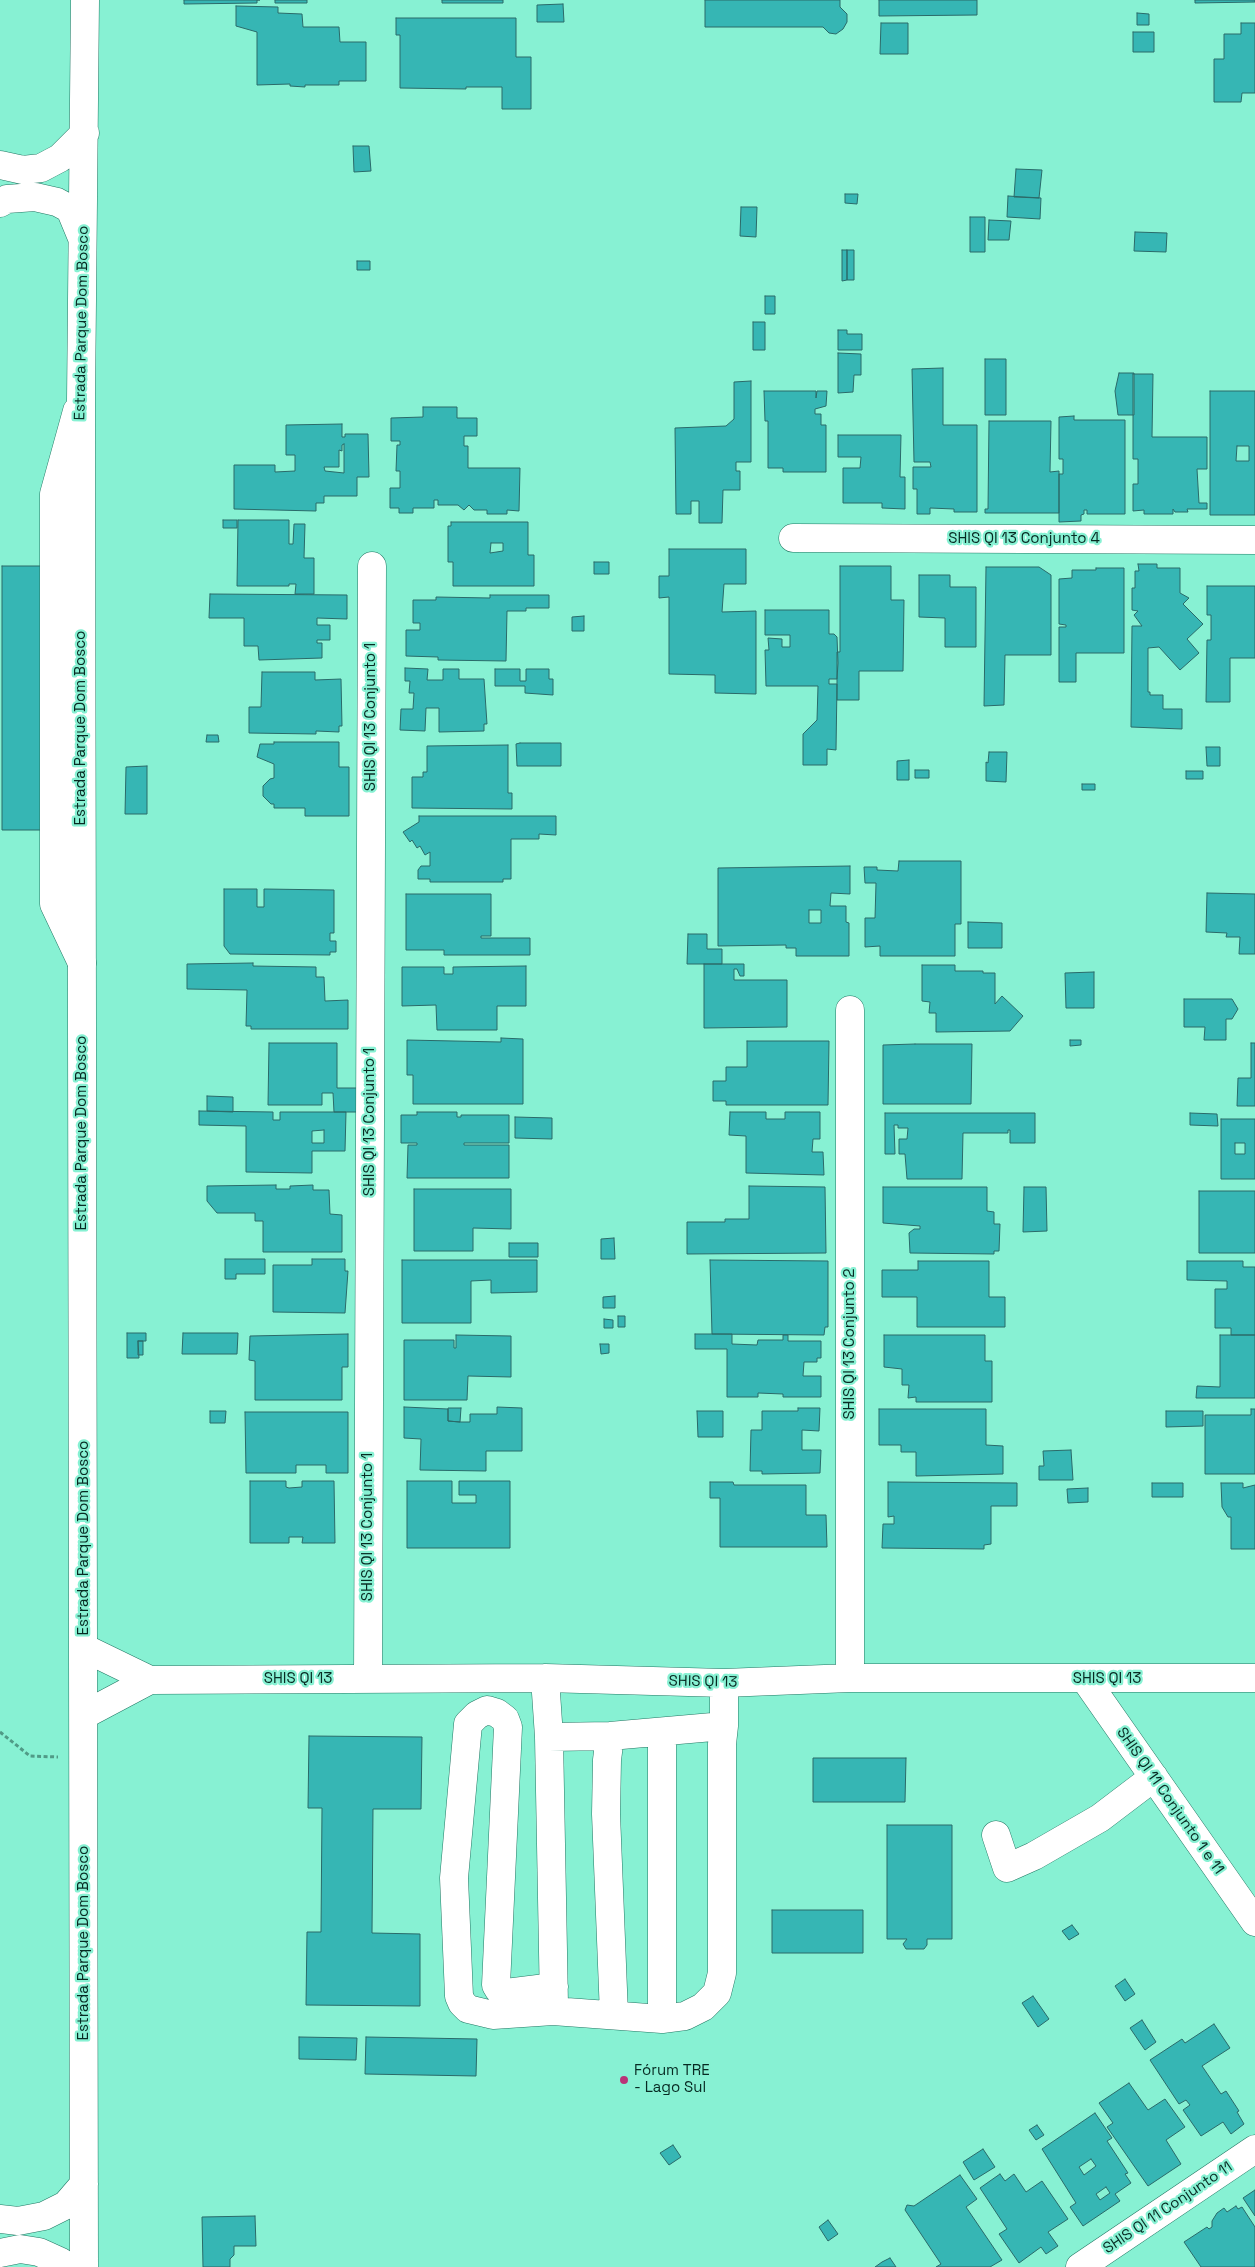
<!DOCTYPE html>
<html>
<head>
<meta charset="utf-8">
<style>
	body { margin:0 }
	canvas { display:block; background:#87f1d3 }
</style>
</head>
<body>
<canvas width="1255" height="2267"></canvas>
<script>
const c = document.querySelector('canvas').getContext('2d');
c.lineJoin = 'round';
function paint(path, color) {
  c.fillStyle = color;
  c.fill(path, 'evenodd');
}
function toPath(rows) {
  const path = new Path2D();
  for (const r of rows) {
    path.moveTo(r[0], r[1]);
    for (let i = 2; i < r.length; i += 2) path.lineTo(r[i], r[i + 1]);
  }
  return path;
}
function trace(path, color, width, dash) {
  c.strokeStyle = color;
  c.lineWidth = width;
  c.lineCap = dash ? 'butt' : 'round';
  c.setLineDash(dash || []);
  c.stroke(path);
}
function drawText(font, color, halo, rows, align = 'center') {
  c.font = font + ' "Space Grotesk",sans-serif';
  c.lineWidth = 4.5;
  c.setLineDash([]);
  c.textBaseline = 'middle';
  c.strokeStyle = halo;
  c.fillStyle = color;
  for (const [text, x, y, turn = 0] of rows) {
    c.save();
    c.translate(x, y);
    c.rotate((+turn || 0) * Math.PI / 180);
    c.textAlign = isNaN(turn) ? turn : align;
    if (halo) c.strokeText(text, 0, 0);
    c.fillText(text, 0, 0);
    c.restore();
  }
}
const building = toPath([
	[184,0,260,0,257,0,257,3,184,4,184,0],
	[275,0,307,0,307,3,275,3,275,0],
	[442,0,503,0,503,3,442,3,442,0],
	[705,0,840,0,840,7,847,14,847,22,843,29,836,34,829,33,823,27,705,27,705,0],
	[879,0,977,0,977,15,879,16,879,0],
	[1195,0,1255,0,1255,2,1195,3,1195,0],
	[563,4,564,22,537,22,537,5,563,4],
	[236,6,278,7,278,13,302,14,303,27,339,27,340,42,366,42,366,81,339,81,339,85,305,85,305,87,290,86,290,84,257,85,257,32,236,26,236,6],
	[1137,13,1149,14,1149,25,1137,25,1137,13],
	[396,18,516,18,516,57,531,57,531,109,502,109,502,87,466,87,466,89,400,88,400,35,396,35,396,18],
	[881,23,908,23,908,54,880,54,881,23],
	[1241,23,1255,23,1255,93,1242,93,1241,102,1214,102,1214,59,1224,59,1224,34,1241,34,1241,23],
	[1133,32,1154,32,1154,52,1133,52,1133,32],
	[353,146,369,146,371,171,354,172,353,146],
	[1016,169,1042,170,1039,198,1014,197,1016,169],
	[845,194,858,194,857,204,845,203,845,194],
	[1008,196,1041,198,1040,219,1007,217,1008,196],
	[741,207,757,207,756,237,740,236,741,207],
	[970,217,985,217,985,252,970,252,970,217],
	[989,220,1011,221,1009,240,988,240,989,220],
	[1135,232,1167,233,1166,252,1134,251,1135,232],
	[842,250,847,250,847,280,842,281,842,250],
	[847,250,854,250,854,280,847,280,847,250],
	[357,261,370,261,370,270,357,270,357,261],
	[765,296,775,296,775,314,765,314,765,296],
	[753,322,765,322,765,350,753,350,753,322],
	[838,330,847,330,847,334,862,334,862,350,838,350,838,330],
	[838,353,861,354,861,375,854,375,853,392,838,393,838,353],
	[985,359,1006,359,1006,415,985,415,985,359],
	[943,368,943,425,977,425,977,512,954,512,954,509,930,508,930,514,917,514,917,489,913,489,913,467,931,467,930,462,914,462,912,369,943,368],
	[1119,373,1134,373,1134,415,1118,415,1115,391,1119,373],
	[1133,374,1153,374,1152,437,1207,437,1207,469,1197,469,1199,503,1207,503,1207,509,1187,509,1188,512,1175,512,1173,509,1173,514,1144,514,1144,510,1133,511,1133,484,1138,484,1138,459,1133,459,1133,374],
	[751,381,751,462,736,462,736,471,740,471,740,490,723,490,722,523,699,523,699,501,691,501,691,514,676,514,675,428,726,426,734,419,734,382,751,381],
	[764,391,816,391,816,398,817,391,827,391,826,406,815,409,815,414,821,414,821,425,826,425,826,472,783,472,783,468,768,468,768,421,765,421,764,391],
	[1210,391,1255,391,1255,515,1210,515,1210,391],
	[1237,446,1249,446,1249,461,1236,461,1237,446],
	[423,407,457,407,457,418,477,418,477,436,464,436,464,446,468,446,468,468,520,468,519,511,507,510,507,514,487,514,487,510,474,510,469,505,464,510,458,505,438,505,438,500,434,500,434,508,413,508,413,513,399,513,399,508,390,508,390,488,400,488,400,471,396,471,397,445,400,445,400,441,391,441,391,418,423,417,423,407],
	[1074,416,1074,420,1125,420,1125,514,1087,514,1087,510,1084,510,1084,514,1081,515,1081,521,1059,522,1059,474,1063,474,1063,459,1059,459,1059,417,1074,416],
	[989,421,1051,421,1050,472,1059,471,1059,513,985,513,985,509,988,509,989,421],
	[342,424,342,437,345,437,345,434,368,434,369,477,357,477,357,496,324,496,324,503,316,503,316,511,234,509,234,465,275,465,275,472,295,471,295,455,286,455,286,425,342,424],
	[344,444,344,473,325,471,324,467,339,467,339,450,342,451,342,445,344,444],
	[838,435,901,435,900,477,905,477,905,509,882,508,882,503,843,503,843,468,860,468,861,457,838,457,838,435],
	[223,520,237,520,237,528,223,528,223,520],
	[238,520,289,520,289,544,293,544,294,524,305,524,304,558,314,558,314,594,295,594,296,584,289,584,289,586,237,586,238,520],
	[451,522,528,522,528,555,534,555,534,586,453,586,453,562,448,562,448,526,451,526,451,522],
	[491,543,503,543,503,551,490,553,491,543],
	[669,549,746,549,746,584,724,584,722,612,756,611,756,694,715,693,715,675,669,674,669,597,659,598,659,576,669,576,669,549],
	[594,562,609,562,609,574,594,574,594,562],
	[1138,564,1157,564,1157,568,1180,568,1180,593,1189,598,1183,604,1203,624,1187,639,1199,653,1180,670,1159,647,1148,648,1148,692,1150,692,1150,695,1163,695,1163,709,1182,709,1182,729,1131,727,1132,626,1142,626,1134,615,1138,611,1132,610,1132,588,1135,588,1135,571,1139,571,1138,564],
	[2,566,49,566,48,830,2,830,2,566],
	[840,566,891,566,891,600,904,600,903,671,859,671,859,700,837,700,837,652,840,652,840,566],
	[986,567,1039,567,1051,575,1051,655,1005,655,1004,705,984,706,986,567],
	[1096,568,1124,568,1124,653,1076,653,1076,682,1059,682,1059,627,1066,627,1066,625,1059,624,1059,579,1072,578,1072,570,1096,570,1096,568],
	[919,575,950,575,950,587,976,587,976,647,945,647,945,618,919,617,919,575],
	[1207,586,1255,586,1255,658,1230,658,1230,702,1206,702,1207,640,1211,640,1211,615,1207,615,1207,586],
	[210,594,347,595,347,619,317,618,317,625,330,625,330,640,317,640,317,643,322,643,322,658,259,660,258,646,244,646,244,618,209,618,210,594],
	[490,595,549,595,549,608,526,608,526,611,507,611,506,661,438,660,438,657,406,656,406,630,420,630,420,623,413,623,413,600,436,600,436,597,490,598,490,595],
	[765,610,829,610,829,634,834,634,837,637,838,663,837,679,829,679,829,684,837,684,836,750,827,749,827,765,803,765,803,734,817,720,818,686,766,686,765,650,769,650,768,638,782,639,782,647,790,647,790,635,765,635,765,610],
	[584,616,584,631,572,631,572,617,584,616],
	[405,668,428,669,427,680,443,680,443,669,459,669,459,679,484,679,487,724,484,724,484,731,439,732,439,708,426,708,425,731,400,730,401,709,413,709,414,693,409,693,410,681,405,681,405,668],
	[495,669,520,669,520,681,526,681,526,669,549,669,549,679,553,679,553,695,525,693,525,686,495,686,495,669],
	[262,672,315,672,315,680,341,679,342,726,339,726,339,732,316,731,316,734,249,733,249,707,261,707,262,672],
	[207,735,218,735,219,742,206,742,207,735],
	[274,742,339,742,339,767,349,767,349,816,305,816,305,808,274,808,274,804,271,804,263,796,263,786,270,779,274,778,274,764,257,757,260,744,274,744,274,742],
	[520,743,561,743,561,766,517,766,516,744,520,743],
	[508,745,508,793,512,793,512,809,412,808,412,777,423,777,423,772,427,772,427,746,508,745],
	[1206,747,1220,747,1220,766,1207,766,1206,747],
	[989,752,1007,752,1006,782,986,781,986,762,988,763,989,752],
	[909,760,909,780,897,780,897,761,909,760],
	[147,766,147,814,125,814,126,767,147,766],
	[915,770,929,770,929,778,915,778,915,770],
	[1186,771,1203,771,1203,779,1186,779,1186,771],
	[1082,784,1095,784,1095,790,1082,790,1082,784],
	[419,816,556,816,556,835,539,834,539,839,511,839,511,879,503,879,503,882,430,882,430,879,418,879,418,870,421,866,430,866,430,852,425,855,420,846,417,848,412,840,410,842,403,832,419,822,419,816],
	[899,861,961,861,961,924,955,924,955,956,880,956,880,946,865,947,865,918,875,918,876,883,865,883,864,867,877,867,877,870,898,871,899,861],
	[850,866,850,894,831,893,830,906,846,906,846,922,849,923,849,956,796,956,796,948,786,948,786,945,718,946,718,868,850,866],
	[809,910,821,910,821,923,809,923,809,910],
	[224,889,257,889,257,907,264,907,264,889,334,890,334,933,330,933,330,941,336,941,336,952,330,952,330,955,230,954,224,946,224,889],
	[1207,893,1255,894,1255,954,1239,954,1240,937,1226,937,1227,933,1206,932,1207,893],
	[406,894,491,894,491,936,481,936,481,938,530,938,530,955,444,955,444,950,406,950,406,894],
	[968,922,1002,923,1002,948,968,948,968,922],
	[688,934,707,934,707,949,722,949,722,964,687,964,688,934],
	[253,963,253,966,316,967,316,977,324,977,325,1001,348,1000,348,1029,251,1029,251,1026,246,1026,247,990,187,989,187,964,253,963],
	[704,964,744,964,744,976,740,976,737,969,734,969,734,980,787,980,787,1027,704,1028,704,964],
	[922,965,955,965,955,971,983,971,983,973,995,973,995,1004,1002,996,1023,1016,1010,1031,936,1032,936,1013,929,1013,930,1002,922,1001,922,965],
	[526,966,526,1006,497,1006,497,1030,437,1030,436,1005,402,1006,402,967,444,967,444,974,453,974,453,967,526,966],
	[1094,972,1094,1008,1066,1008,1065,973,1094,972],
	[1184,999,1232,999,1238,1009,1232,1019,1226,1019,1226,1040,1204,1040,1205,1027,1184,1027,1184,999],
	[501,1038,523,1039,523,1104,413,1104,413,1075,407,1075,407,1040,501,1042,501,1038],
	[1070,1040,1081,1040,1081,1045,1070,1046,1070,1040],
	[747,1041,829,1041,828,1105,726,1105,726,1101,713,1101,713,1081,726,1081,726,1067,747,1067,747,1041],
	[269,1043,337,1043,337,1088,357,1088,357,1112,334,1112,333,1093,322,1093,322,1105,268,1105,269,1043],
	[1251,1043,1255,1043,1255,1106,1237,1106,1238,1078,1251,1078,1251,1043],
	[915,1044,972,1044,971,1104,883,1104,883,1045,915,1044],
	[207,1096,233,1097,233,1112,207,1111,207,1096],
	[199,1111,273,1112,273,1120,280,1120,280,1112,346,1112,345,1151,312,1151,312,1173,246,1172,246,1126,199,1125,199,1111],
	[324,1130,324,1143,312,1143,312,1131,324,1130],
	[417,1112,457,1112,457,1117,461,1117,461,1115,509,1115,509,1143,464,1143,464,1145,509,1145,509,1178,407,1178,408,1145,417,1145,417,1143,401,1143,401,1115,417,1115,417,1112],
	[730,1112,766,1112,766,1119,785,1119,785,1112,820,1112,820,1139,813,1139,812,1152,823,1152,824,1175,746,1173,746,1136,729,1135,730,1112],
	[885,1113,1035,1113,1035,1143,1010,1143,1010,1130,1008,1130,1008,1133,963,1133,962,1179,907,1179,905,1154,899,1154,899,1139,907,1139,908,1128,898,1128,898,1125,894,1125,895,1154,885,1154,885,1113],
	[1190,1113,1217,1114,1218,1126,1190,1125,1190,1113],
	[515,1117,552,1118,552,1139,515,1138,515,1117],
	[1221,1119,1255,1119,1255,1179,1221,1179,1221,1119],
	[1235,1143,1245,1143,1245,1154,1235,1154,1235,1143],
	[276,1185,276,1189,290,1189,290,1186,313,1185,313,1190,329,1190,330,1214,342,1215,342,1252,263,1252,263,1221,255,1221,255,1213,217,1213,207,1201,207,1186,276,1185],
	[749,1186,825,1187,826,1253,687,1254,687,1222,725,1222,725,1219,749,1219,749,1186],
	[883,1187,987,1187,987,1211,994,1212,994,1224,1000,1224,999,1251,994,1251,994,1254,910,1253,909,1233,914,1229,920,1229,920,1226,883,1223,883,1187],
	[1024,1187,1046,1187,1047,1231,1023,1232,1024,1187],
	[414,1189,511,1189,511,1229,473,1228,473,1251,414,1251,414,1189],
	[1199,1191,1255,1191,1255,1253,1199,1253,1199,1191],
	[614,1238,615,1259,601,1259,601,1239,614,1238],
	[509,1243,538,1243,538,1257,509,1257,509,1243],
	[225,1259,265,1259,265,1274,236,1274,236,1279,225,1279,225,1259],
	[312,1259,345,1259,345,1271,348,1271,345,1313,273,1312,273,1265,312,1265,312,1259],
	[402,1260,537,1260,537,1292,491,1293,491,1280,471,1281,471,1323,402,1323,402,1260],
	[710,1260,828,1261,828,1327,825,1327,824,1335,712,1334,710,1260],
	[918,1261,989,1261,989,1297,1005,1297,1005,1327,917,1327,917,1297,882,1297,882,1270,918,1270,918,1261],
	[1187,1261,1243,1261,1243,1267,1255,1267,1255,1335,1231,1335,1231,1328,1215,1328,1215,1289,1227,1289,1227,1281,1187,1280,1187,1261],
	[615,1296,615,1308,603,1308,603,1297,615,1296],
	[618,1316,625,1316,625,1327,618,1327,618,1316],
	[604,1319,613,1320,613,1328,604,1328,604,1319],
	[127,1333,146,1333,146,1341,138,1341,139,1358,127,1358,127,1333],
	[183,1333,238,1333,237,1354,182,1354,183,1333],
	[348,1334,348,1367,342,1367,342,1400,255,1400,255,1361,249,1360,250,1336,348,1334],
	[695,1334,732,1334,732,1344,757,1345,758,1340,783,1340,783,1335,788,1335,788,1341,821,1341,821,1358,817,1358,817,1362,804,1362,803,1376,821,1376,821,1397,783,1397,783,1394,758,1393,758,1397,727,1397,727,1349,695,1349,695,1334],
	[456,1335,511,1336,511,1377,468,1376,467,1400,404,1400,404,1340,454,1340,454,1348,456,1348,456,1335],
	[884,1335,985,1335,985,1361,992,1361,992,1402,916,1402,916,1397,908,1398,909,1385,902,1385,902,1369,884,1367,884,1335],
	[1220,1335,1255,1335,1255,1398,1196,1398,1197,1386,1220,1387,1220,1335],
	[138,1341,143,1341,143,1355,138,1355,138,1341],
	[600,1344,609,1344,609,1353,601,1354,600,1344],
	[404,1407,448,1409,448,1421,460,1422,470,1422,470,1414,497,1414,497,1407,522,1408,522,1451,486,1451,486,1471,420,1470,421,1439,404,1438,404,1407],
	[461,1408,460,1422,448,1421,448,1408,461,1408],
	[798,1408,820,1408,819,1431,802,1430,802,1450,821,1450,820,1473,762,1474,762,1471,750,1471,751,1430,762,1430,762,1411,798,1411,798,1408],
	[879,1409,986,1409,986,1445,1003,1446,1003,1474,916,1476,916,1452,901,1452,901,1445,879,1445,879,1409],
	[1251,1409,1255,1409,1255,1474,1205,1474,1205,1415,1251,1415,1251,1409],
	[210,1411,226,1411,225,1423,210,1423,210,1411],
	[697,1411,723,1411,723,1437,698,1437,697,1411],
	[1166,1411,1203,1411,1203,1426,1166,1427,1166,1411],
	[245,1412,348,1412,348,1473,326,1473,326,1465,296,1465,296,1473,246,1473,245,1412],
	[1071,1450,1073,1480,1039,1480,1039,1466,1044,1466,1043,1451,1071,1450],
	[250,1481,286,1481,286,1487,289,1488,302,1487,302,1481,334,1481,335,1543,302,1543,303,1537,289,1537,289,1543,250,1543,250,1481],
	[407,1481,452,1481,452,1503,476,1503,476,1495,459,1495,459,1481,510,1481,510,1548,407,1548,407,1481],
	[710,1482,733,1482,734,1485,806,1485,806,1515,826,1515,827,1547,720,1547,720,1498,710,1498,710,1482],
	[888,1482,1017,1483,1017,1506,991,1506,991,1544,984,1545,984,1549,882,1548,883,1524,894,1524,894,1516,888,1517,888,1482],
	[1152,1483,1183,1483,1183,1497,1152,1497,1152,1483],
	[1221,1483,1243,1483,1243,1488,1255,1485,1255,1549,1231,1549,1231,1517,1228,1517,1222,1507,1221,1483],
	[1088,1488,1088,1502,1068,1503,1067,1489,1088,1488],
	[309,1736,422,1737,421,1809,373,1809,372,1933,420,1934,420,2006,306,2005,307,1932,321,1932,322,1808,308,1808,309,1736],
	[906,1758,905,1802,813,1802,813,1758,906,1758],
	[887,1825,952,1825,952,1939,927,1939,927,1945,924,1949,906,1949,903,1944,907,1939,887,1939,887,1825],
	[772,1910,863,1910,863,1953,772,1953,772,1910],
	[1072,1925,1079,1934,1069,1940,1062,1931,1072,1925],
	[1125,1979,1135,1994,1125,2001,1115,1986,1125,1979],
	[1033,1996,1049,2019,1038,2027,1022,2003,1033,1996],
	[1142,2020,1156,2042,1145,2050,1130,2028,1142,2020],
	[1214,2024,1230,2048,1202,2066,1221,2094,1226,2091,1239,2111,1237,2112,1244,2124,1231,2134,1223,2122,1201,2136,1183,2110,1190,2105,1186,2100,1179,2104,1150,2060,1182,2039,1185,2043,1214,2024],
	[299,2037,357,2038,356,2060,299,2059,299,2037],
	[366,2037,477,2039,476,2076,365,2074,366,2037],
	[1129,2083,1148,2110,1165,2099,1185,2127,1166,2140,1181,2164,1148,2186,1107,2127,1113,2123,1099,2103,1129,2083],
	[1095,2113,1112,2138,1107,2141,1128,2173,1125,2174,1131,2183,1115,2194,1120,2201,1083,2226,1070,2207,1076,2203,1042,2149,1095,2113],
	[1091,2159,1096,2166,1084,2175,1079,2167,1091,2159],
	[1106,2187,1110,2193,1100,2200,1096,2194,1106,2187],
	[1037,2125,1044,2135,1036,2140,1029,2130,1037,2125],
	[673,2145,681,2157,669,2165,660,2153,673,2145],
	[983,2149,995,2167,974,2180,963,2162,983,2149],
	[1000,2174,1005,2181,1014,2174,1026,2192,1042,2181,1068,2219,1048,2232,1058,2246,1046,2254,1041,2247,1019,2263,999,2234,1007,2229,980,2188,1000,2174],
	[960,2175,977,2199,966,2207,1002,2260,990,2267,936,2267,941,2264,905,2210,907,2205,914,2206,960,2175],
	[1255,2190,1255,2216,1243,2198,1255,2190],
	[1236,2206,1238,2209,1242,2207,1255,2227,1255,2267,1201,2267,1184,2242,1207,2227,1209,2229,1212,2227,1212,2221,1217,2213,1224,2208,1227,2212,1236,2206],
	[255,2216,256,2246,234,2246,234,2255,230,2259,230,2267,203,2267,202,2217,255,2216],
	[828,2220,838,2234,828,2241,819,2227,828,2220],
	[890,2258,896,2267,875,2267,882,2262,890,2258]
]);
const path = toPath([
	[0,1732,30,1756,58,1757]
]);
const minor = toPath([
	[77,411,54,494,54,904,82,963],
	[793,538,1255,540],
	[84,1648,150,1680,545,1678,724,1683,850,1678,1255,1678],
	[545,1678,549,1737,554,2005],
	[850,1678,850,1010],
	[368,1679,372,566],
	[1085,1679,1255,1922],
	[84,1715,150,1680],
	[610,1736,607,1760,606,1814,614,2015],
	[549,1737,610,1736,724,1726],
	[996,1835,1007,1868,1034,1856,1100,1818,1154,1777],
	[554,1987,506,1993,499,1990,496,1985,508,1727,505,1719,497,1713,487,1710,477,1715,468,1724,454,1878,459,1996,462,2003,468,2009,493,2015,553,2011,662,2019,685,2016,703,2007,717,1993,722,1973,722,1744,724,1726,724,1683],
	[662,2019,662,1732],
	[1080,2267,1255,2149]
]);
const major = toPath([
	[0,165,23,170,41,168,60,158,85,133],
	[0,203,7,199,35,197,57,202,70,209,82,238],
	[0,2219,18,2221,44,2216,66,2205,84,2184],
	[0,2253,20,2249,39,2252,61,2262,65,2267],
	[84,2267,81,400,85,0]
]);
const markers = [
	[624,2080,5,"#b93478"]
];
const streetNames = [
	["Estrada Parque Dom Bosco",82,323,-89],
	["SHIS QI 13 Conjunto 4",1024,539],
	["SHIS QI 13 Conjunto 1",371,717,-90],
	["Estrada Parque Dom Bosco",81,728,-90],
	["SHIS QI 13 Conjunto 1",370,1122,-90],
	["Estrada Parque Dom Bosco",82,1133,-90],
	["SHIS QI 13 Conjunto 2",850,1344,-90],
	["SHIS QI 13 Conjunto 1",368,1527,-90],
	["Estrada Parque Dom Bosco",84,1538,-90],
	["SHIS QI 13",298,1679],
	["SHIS QI 13",1107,1679],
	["SHIS QI 13",703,1682,1],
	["SHIS QI 11 Conjunto 1 e 11",1170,1801,55],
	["Estrada Parque Dom Bosco",84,1943,-90],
	["SHIS QI 11 Conjunto 11",1168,2208,-34]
];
const poiNames = [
	["Fórum TRE",634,2071],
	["- Lago Sul",634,2088]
];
paint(building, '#36b6b4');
trace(building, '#2a6a69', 1);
trace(minor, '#227864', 29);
trace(major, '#227864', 29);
trace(path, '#509b87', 3, [4, 2.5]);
trace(minor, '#fff', 28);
trace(major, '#fff', 28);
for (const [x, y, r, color] of markers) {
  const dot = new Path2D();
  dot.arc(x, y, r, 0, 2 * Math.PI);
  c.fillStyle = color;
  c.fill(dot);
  trace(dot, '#87f1d3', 2);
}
drawText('15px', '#072a22', '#87f1d3', streetNames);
drawText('15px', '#072a22', '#87f1d3', poiNames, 'left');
</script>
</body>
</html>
